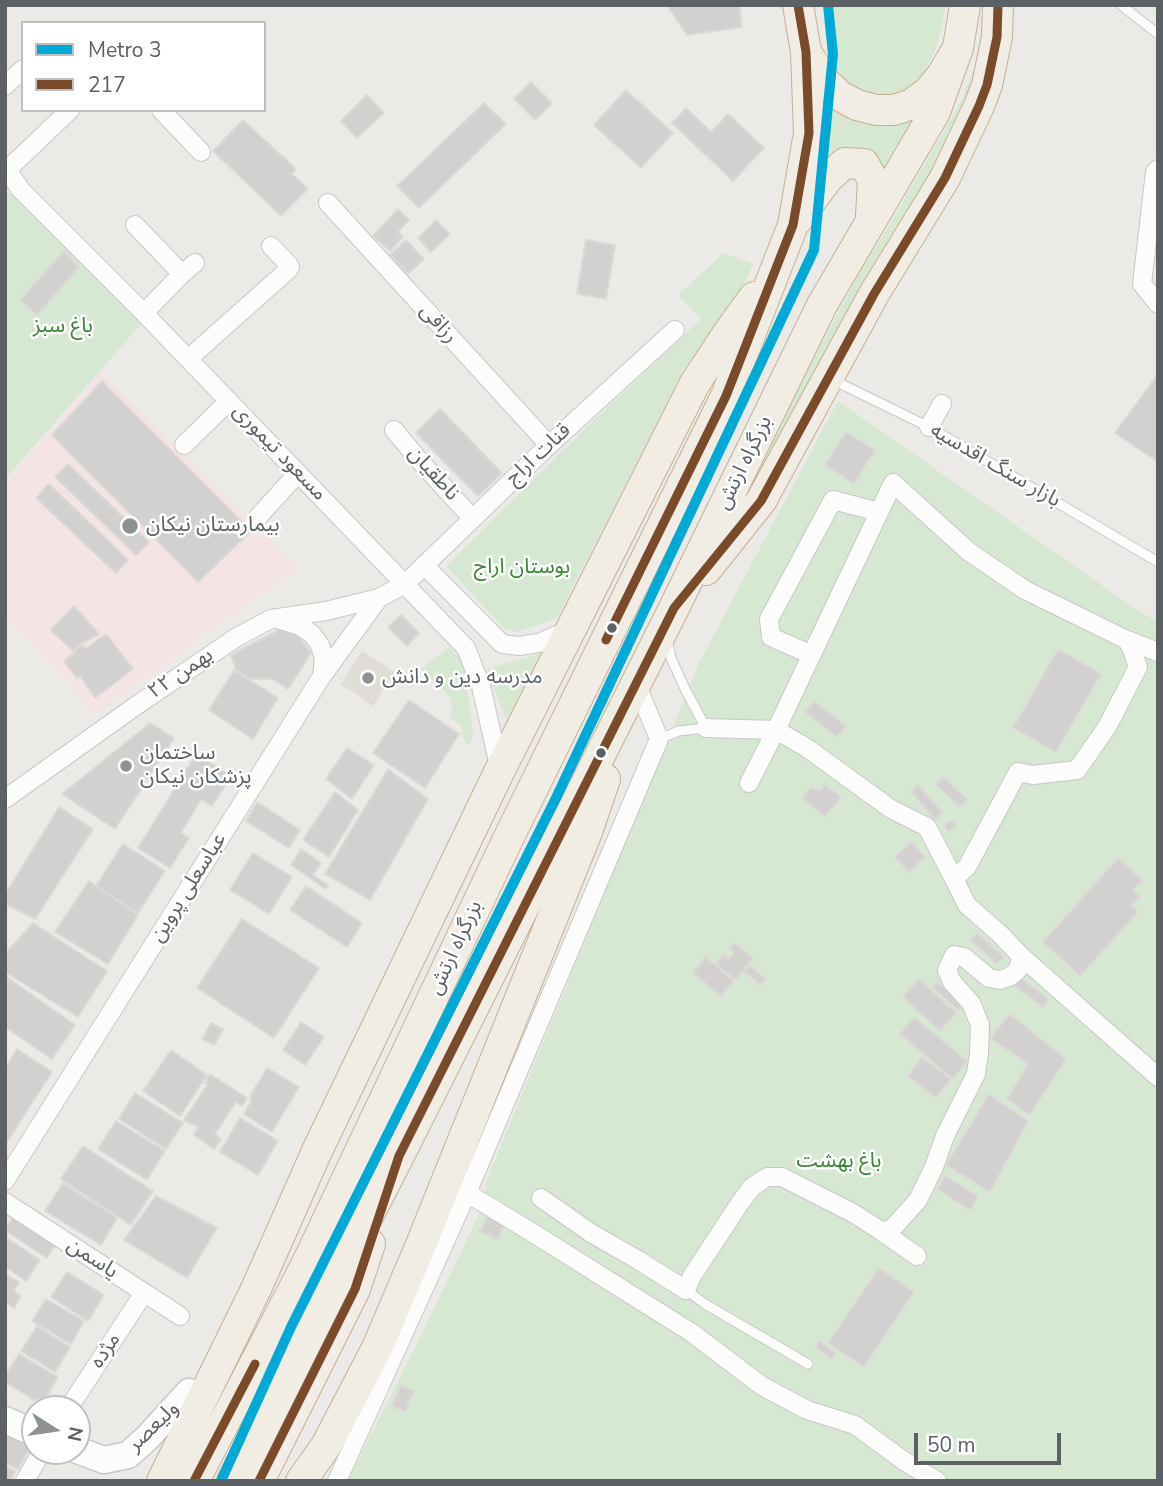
<!DOCTYPE html>
<html>
<head>
<meta charset="utf-8">
<style>
	body { margin:0 }
	#map { position:relative; width:1163px; height:1486px; overflow:hidden; background:#eceae7; font-family:"Nunito Sans",sans-serif }
	canvas { display:block }
	.frame { position:absolute; inset:0; border:7px solid #5c6165; pointer-events:none }
	.legend { position:absolute; left:21px; top:21px; width:245px; height:91px; box-sizing:border-box; background:#fff; border:2px solid #bec0c1; margin:0; padding:9px 12px; list-style:none; font-size:21px; color:#5c6165 }
	.legend li { display:flex; align-items:center; gap:14px; height:35px }
	.legend b { width:35px; border:2px solid #bec0c1 }
	.north { position:absolute; left:21px; top:1395px; width:70px; height:70px; box-sizing:border-box; background:#fff; border:2px solid #bec0c1; border-radius:50%; rotate:102deg; font-size:19px; font-weight:700; line-height:28px; text-align:center; color:#5c6165 }
	.north::after { content:''; display:block; margin:auto; width:24px; height:32px; background:#8e9192; clip-path:polygon(50% 0,100% 100%,50% 72%,0 100%) }
	.scale { position:absolute; left:914px; top:1433px; width:147px; height:32px; box-sizing:border-box; border:4px solid #5c6165; border-top:0; padding-left:9px; font-size:21px; line-height:24px; white-space:nowrap; color:#5c6165; -webkit-text-stroke:5px #fff; paint-order:stroke }
</style>
</head>
<body>
<div id="map">
<canvas width="1163" height="1486"></canvas>
<div class="frame"></div>
<ul class="legend">
<li><b style="height:9px;background:#00aad4"></b>Metro 3</li>
<li><b style="height:9px;background:#7a4b2a"></b>217</li>
</ul>
<div class="north">N</div>
<div class="scale">50 m</div>
</div>
<script>
const c = document.querySelector('canvas').getContext('2d');
c.lineJoin = 'round';
function paint(path, color) {
  c.fillStyle = color;
  c.fill(path, 'evenodd');
}
function toPath(rows) {
  const path = new Path2D();
  for (const r of rows) {
    path.moveTo(r[0], r[1]);
    for (let i = 2; i < r.length; i += 2) path.lineTo(r[i], r[i + 1]);
  }
  return path;
}
function trace(path, color, width, dash) {
  c.strokeStyle = color;
  c.lineWidth = width;
  c.lineCap = dash ? 'butt' : 'round';
  c.setLineDash(dash || []);
  c.stroke(path);
}
function drawText(font, color, halo, rows, align = 'center') {
  c.font = font + ' "Nunito Sans","Noto Sans Arabic",sans-serif';
  c.lineWidth = 5;
  c.setLineDash([]);
  c.textBaseline = 'middle';
  c.strokeStyle = halo;
  c.fillStyle = color;
  for (const [text, x, y, turn = 0] of rows) {
    c.save();
    c.translate(x, y);
    c.rotate((+turn || 0) * Math.PI / 180);
    c.textAlign = isNaN(turn) ? turn : align;
    if (halo) c.strokeText(text, 0, 0);
    c.fillText(text, 0, 0);
    c.restore();
  }
}
const education = toPath([
	[362,651,395,672,373,706,341,684]
]);
const medical = toPath([
	[101,373,298,569,95,714,5,615,5,484]
]);
const green = toPath([
	[823,5,945,5,943,22,936,49,924,72,910,88,893,96,881,96,853,90,834,70,830,55],
	[991,5,973,105,772,461,735,515,786,411,860,271,889,226,960,103,975,66,984,16],
	[831,107,847,117,867,123,914,121,885,177,872,153,866,148,847,150,825,168],
	[5,188,143,322,5,479],
	[724,253,753,264,748,276,729,312,685,367,557,618,518,632,505,629,446,566,592,422,701,319,678,295],
	[838,401,1133,607,1158,622,1158,1481,347,1481,405,1368,479,1215,488,1177,699,663],
	[449,647,463,661,473,730,471,743,469,746,461,735,463,730,461,726,450,717,452,705,449,696,421,669],
	[540,653,507,721,486,670]
]);
const building = toPath([
	[667,5,739,5,742,27,687,35,667,5],
	[531,82,552,103,535,120,514,99,531,82],
	[626,90,673,133,641,168,594,125,626,90],
	[367,95,384,113,357,138,341,121,367,95],
	[484,103,506,124,419,208,397,186,484,103],
	[686,108,711,132,728,114,764,148,733,181,672,123,686,108],
	[243,120,296,169,292,174,308,189,281,216,213,151,243,120],
	[398,209,409,220,398,232,403,237,390,251,373,236,398,209],
	[436,220,450,234,431,252,418,238,436,220],
	[406,240,424,259,408,274,390,255,406,240],
	[586,240,615,245,606,299,577,294,586,240],
	[64,251,79,267,37,315,20,300,64,251],
	[1158,374,1158,462,1115,433,1158,374],
	[102,381,251,531,198,582,52,435,102,381],
	[440,409,502,473,478,496,416,433,440,409],
	[846,432,875,450,854,484,825,465,846,432],
	[68,464,149,542,136,555,55,477,68,464],
	[49,484,128,560,116,573,36,498,49,484],
	[74,606,99,634,82,643,73,651,51,630,74,606],
	[401,615,419,633,407,646,388,627,401,615],
	[290,624,311,653,288,689,273,679,251,679,236,670,231,655,290,624],
	[106,634,133,669,95,698,80,676,77,678,64,661,75,653,74,651,82,644,85,649,106,634],
	[1058,649,1101,674,1056,752,1013,728,1058,649],
	[234,670,278,698,253,739,209,710,234,670],
	[409,700,459,734,425,788,373,753,409,700],
	[814,701,846,726,837,737,805,712,814,701],
	[150,723,174,738,115,829,62,794,150,723],
	[347,748,374,765,352,799,326,779,347,748],
	[196,754,231,776,212,806,201,799,181,833,189,838,170,868,138,848,196,754],
	[388,769,428,799,370,900,325,874,388,769],
	[943,777,967,799,960,807,936,785,943,777],
	[825,784,841,797,825,817,802,798,811,788,820,790,825,784],
	[918,785,943,813,935,820,911,792,918,785],
	[335,792,358,810,329,857,303,840,335,792],
	[257,802,300,830,289,848,246,821,257,802],
	[59,807,93,829,35,919,5,904,5,895,59,807],
	[952,820,956,826,948,832,944,826,952,820],
	[911,842,925,857,909,872,895,857,911,842],
	[123,844,165,871,138,913,96,886,123,844],
	[301,849,321,863,313,875,328,885,326,889,291,865,301,849],
	[253,853,292,877,269,914,230,890,253,853],
	[1118,858,1142,880,1133,890,1140,897,1131,906,1138,912,1080,976,1043,942,1118,858],
	[89,881,138,915,108,964,55,932,89,881],
	[306,886,362,923,347,947,290,910,306,886],
	[242,919,319,968,274,1038,197,988,242,919],
	[33,923,107,971,78,1017,5,972,5,954,33,923],
	[977,933,1004,957,997,964,970,940,977,933],
	[734,943,753,958,736,980,716,964,723,955,728,959,734,952,730,948,734,943],
	[706,957,734,981,721,996,693,973,706,957],
	[749,965,766,979,760,985,744,971,749,965],
	[5,976,75,1025,52,1059,5,1027,5,976],
	[1021,978,1048,999,1043,1007,1015,986,1021,978],
	[919,979,956,1013,940,1031,903,997,919,979],
	[937,982,963,1005,958,1010,932,987,937,982],
	[1010,1014,1066,1059,1030,1115,1007,1099,1028,1064,990,1038,1010,1014],
	[914,1017,967,1061,953,1079,900,1034,914,1017],
	[301,1022,324,1037,305,1065,283,1050,301,1022],
	[211,1023,223,1029,214,1045,202,1039,211,1023],
	[17,1049,52,1072,5,1145,5,1068,17,1049],
	[171,1050,207,1075,180,1116,143,1091,171,1050],
	[922,1057,951,1079,936,1098,908,1076,922,1057],
	[267,1068,299,1087,272,1132,244,1114,250,1103,251,1095,267,1068],
	[210,1074,247,1098,242,1106,236,1102,215,1134,221,1139,214,1149,194,1135,198,1127,184,1120,208,1084,205,1083,210,1074],
	[135,1093,183,1123,166,1149,119,1119,135,1093],
	[989,1094,1028,1121,990,1192,946,1165,989,1094],
	[240,1118,278,1141,258,1175,220,1152,240,1118],
	[116,1121,165,1151,147,1180,98,1149,116,1121],
	[83,1146,153,1191,131,1225,61,1179,83,1146],
	[945,1176,978,1196,970,1210,937,1189,945,1176],
	[63,1183,117,1218,101,1245,45,1211,63,1183],
	[156,1196,217,1228,187,1278,124,1240,156,1196],
	[15,1213,58,1241,47,1258,5,1230,15,1213],
	[489,1214,506,1223,497,1240,480,1231,489,1214],
	[5,1237,40,1260,26,1281,5,1267,5,1237],
	[879,1268,914,1292,864,1367,828,1343,879,1268],
	[67,1272,104,1295,88,1321,51,1297,67,1272],
	[5,1274,19,1282,14,1291,21,1296,14,1308,5,1302,5,1274],
	[46,1299,84,1321,71,1344,32,1321,46,1299],
	[37,1326,70,1347,55,1372,21,1351,37,1326],
	[819,1341,836,1353,832,1359,815,1347,819,1341],
	[19,1354,58,1377,46,1398,34,1400,5,1382,5,1376,19,1354],
	[401,1385,414,1391,405,1412,392,1406,401,1385],
	[5,1434,30,1448,18,1469,5,1462,5,1434],
	[5,1466,15,1471,10,1481,5,1481,5,1466]
]);
const service = toPath([
	[1121,5,1158,34],
	[833,380,929,427,1158,562],
	[659,739,679,731,706,728,686,691,671,658,667,640],
	[686,1290,705,1304,808,1364]
]);
const minor = toPath([
	[5,86,23,69],
	[161,110,201,152],
	[5,167,21,190,144,313,466,648,481,686,500,770],
	[1158,169,1155,172,1142,284,1158,304],
	[7,170,70,110],
	[328,203,549,445],
	[135,225,182,274],
	[144,313,182,274,195,263],
	[188,359,288,270,290,267,288,264,271,246],
	[929,427,942,404],
	[394,430,419,460,472,518],
	[184,445,229,401],
	[258,517,298,473],
	[424,565,502,644,519,646,539,643,571,629],
	[280,620,300,626,312,634,320,645,324,659,322,676],
	[1127,640,1158,652],
	[812,655,771,637,769,619,833,500,879,512],
	[749,783,776,730,807,748,891,809,927,827,954,879],
	[5,799,137,705,237,637,271,619,326,611,379,598,405,584,549,445,675,330],
	[1022,957,1158,1077],
	[5,1181,322,676,379,598],
	[467,1193,533,1233,692,1333,762,1386,807,1410,855,1425,904,1461,937,1481],
	[541,1198,591,1233,638,1260,686,1290,692,1276,740,1203,752,1187,767,1177,782,1177,853,1213,881,1231,891,1230,918,1200,934,1167,945,1136,976,1074,979,1053,980,1025,971,1003,952,982,947,970,954,955,964,957,989,978,1000,980,1009,977,1017,971,1022,957,1000,934,967,905,954,879,967,867,1018,772,1033,775,1077,770,1107,727,1138,667,1132,650,1127,640,1025,590,968,551,893,483,776,730,706,728],
	[5,1202,180,1316],
	[881,1231,917,1256],
	[68,1409,144,1293],
	[25,1481,42,1451],
	[337,1481,467,1193,659,739,636,683]
]);
const secondary = toPath([
	[5,1420,35,1433],
	[77,1450,104,1460,128,1455,147,1438,189,1392]
]);
const trunk = toPath([
	[798,5,806,52,826,83,840,96,857,105,876,110,894,110,912,104,928,92,942,75,958,48,965,5],
	[797,220,828,178,845,163,864,164,873,180,871,216],
	[706,570,761,501,874,294,945,178,979,106,987,85,997,37,998,5],
	[162,1481,256,1289,317,1151,500,770,695,383,728,333,754,297],
	[194,1481,308,1261,508,839,726,396,793,225,809,133,806,52],
	[232,1481,399,1156,674,608,822,305,935,112,958,48],
	[259,1481,355,1289,370,1244],
	[301,1481,326,1446,377,1348,420,1247,587,832,605,779]
]);
const bus1 = toPath([
	[606,640,726,396,793,225,809,133,806,52,798,5],
	[194,1481,255,1364],
	[259,1481,355,1289,399,1156,674,608,761,501,874,294,945,178,979,106,987,85,997,37,998,5]
]);
const metro1 = toPath([
	[221,1481,291,1327,556,798,814,250,833,54,828,5]
]);
const markers = [
	[130,526,9,"#8e9192"],
	[612,628,6,"#5c6165"],
	[368,678,7,"#8e9192"],
	[601,753,6,"#5c6165"],
	[126,766,7,"#8e9192"]
];
const streetNames = [
	["رزاقی",438,324,48],
	["مسعود تیموری",279,453,46],
	["قنات اراج",539,455,-43],
	["بزرگراه ارتش",745,463,-64],
	["بازار سنگ اقدسیه",995,466,30],
	["ناطقیان",433,474,48],
	["۲۲ بهمن",181,674,-34],
	["عباسعلی پروین",189,888,-58],
	["بزرگراه ارتش",456,948,-65],
	["یاسمن",92,1259,33],
	["مژده",106,1351,-57],
	["ولیعصر",154,1427,-44]
];
const parkNames = [
	["باغ سبز",63,327],
	["بوستان اراج",522,568],
	["باغ بهشت",839,1162]
];
const poiNames = [
	["بیمارستان نیکان",146,526],
	["مدرسه دین و دانش",382,678],
	["ساختمان",140,754],
	["پزشکان نیکان",140,778]
];
paint(education, '#e0dcd6');
paint(medical, '#f5e4e4');
paint(green, '#d6e8d2');
paint(building, '#d3d1cf');
trace(building, '#dcd9d6', 2);
trace(service, '#c8c7c8', 11);
trace(minor, '#c8c7c8', 20);
trace(secondary, '#c7c7c8', 29);
trace(trunk, '#c4b093', 32);
trace(service, '#fcfcfb', 9);
trace(minor, '#fcfcfb', 18);
trace(secondary, '#fcfcfb', 26);
trace(trunk, '#f1ece4', 30);
trace(bus1, '#7a4b2a', 9);
trace(metro1, '#00aad4', 10);
for (const [x, y, r, color] of markers) {
  const dot = new Path2D();
  dot.arc(x, y, r, 0, 2 * Math.PI);
  c.fillStyle = color;
  c.fill(dot);
  trace(dot, '#fff', 2.5);
}
drawText('21px', '#5c6165', '#fff', streetNames);
drawText('21px', '#388632', '#fff', parkNames);
drawText('21px', '#5c6165', '#fff', poiNames, 'left');
</script>
</body>
</html>
